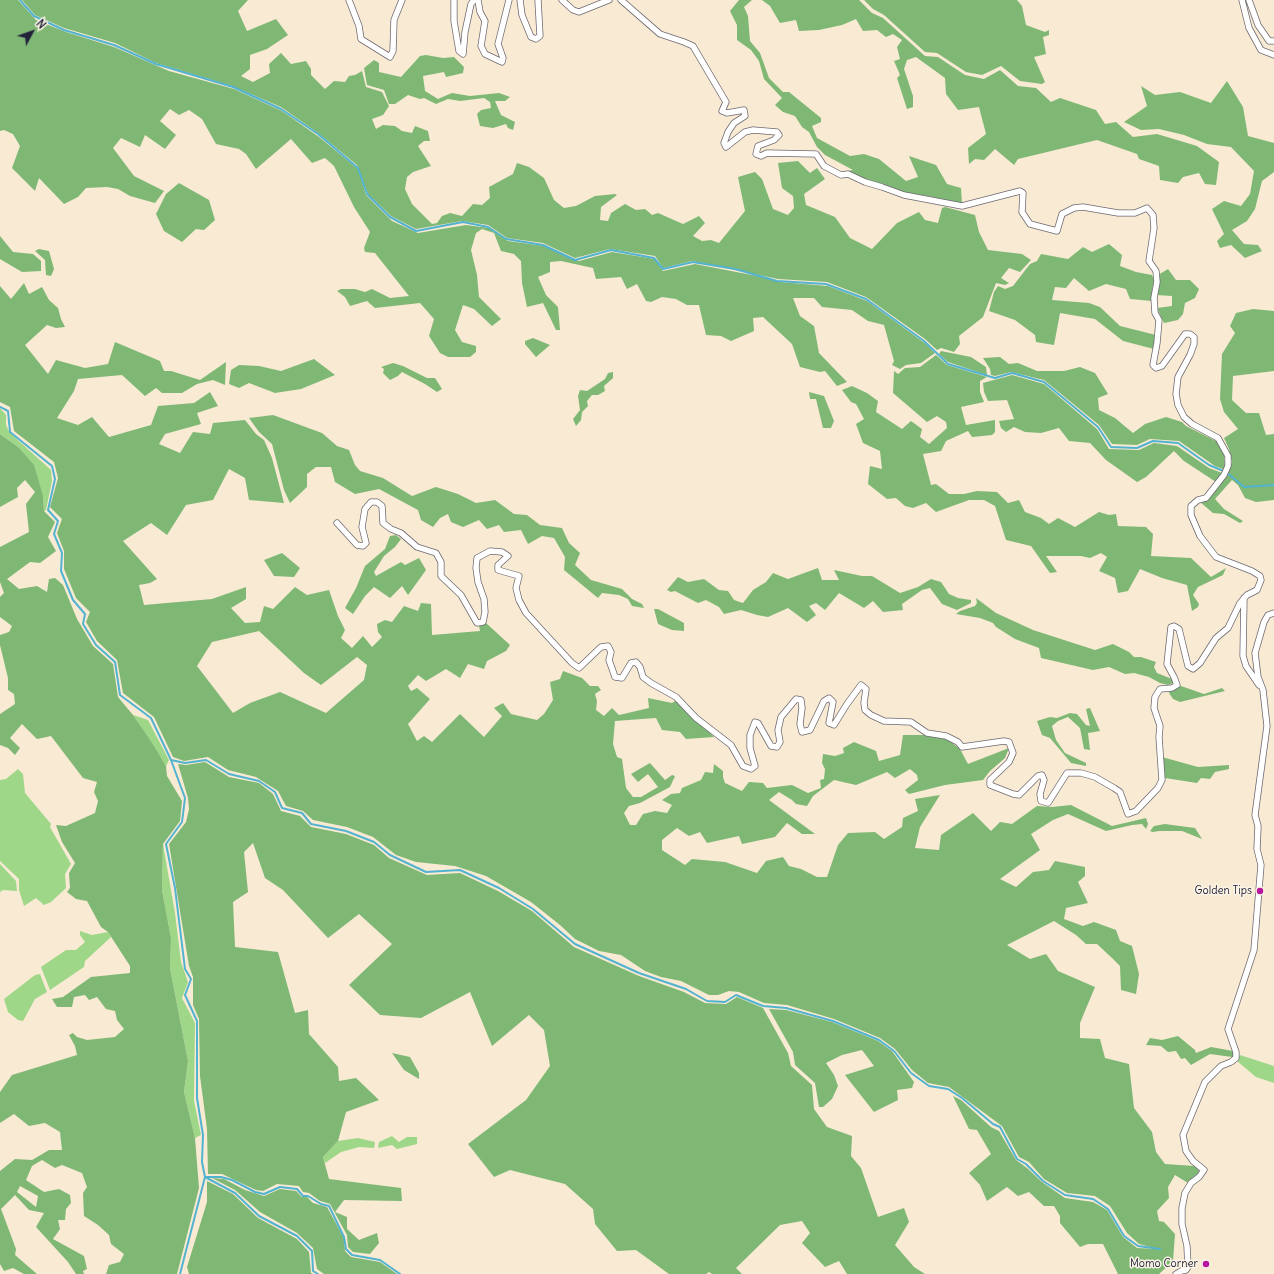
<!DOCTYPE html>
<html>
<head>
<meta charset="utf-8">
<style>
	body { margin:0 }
	#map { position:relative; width:1274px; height:1274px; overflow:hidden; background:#f8ead3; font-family:Delius,sans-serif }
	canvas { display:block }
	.north { position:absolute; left:12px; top:12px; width:40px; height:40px; -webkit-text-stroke:3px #fcf5e5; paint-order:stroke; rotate:49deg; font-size:11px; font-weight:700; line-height:16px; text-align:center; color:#22223b }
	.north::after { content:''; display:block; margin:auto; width:14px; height:18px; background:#22223b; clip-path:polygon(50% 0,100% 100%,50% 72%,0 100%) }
</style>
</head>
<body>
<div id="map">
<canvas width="1274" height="1274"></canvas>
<div class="north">N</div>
</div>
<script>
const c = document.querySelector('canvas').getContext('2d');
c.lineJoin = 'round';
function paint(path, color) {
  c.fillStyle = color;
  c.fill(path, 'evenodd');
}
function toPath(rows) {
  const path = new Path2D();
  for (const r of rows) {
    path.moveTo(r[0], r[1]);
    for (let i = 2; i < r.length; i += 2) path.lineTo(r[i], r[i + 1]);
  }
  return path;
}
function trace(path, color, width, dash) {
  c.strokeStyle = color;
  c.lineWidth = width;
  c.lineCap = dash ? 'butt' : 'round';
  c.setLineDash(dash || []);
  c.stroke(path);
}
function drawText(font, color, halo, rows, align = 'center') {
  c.font = font + ' Delius,sans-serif';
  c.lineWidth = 3;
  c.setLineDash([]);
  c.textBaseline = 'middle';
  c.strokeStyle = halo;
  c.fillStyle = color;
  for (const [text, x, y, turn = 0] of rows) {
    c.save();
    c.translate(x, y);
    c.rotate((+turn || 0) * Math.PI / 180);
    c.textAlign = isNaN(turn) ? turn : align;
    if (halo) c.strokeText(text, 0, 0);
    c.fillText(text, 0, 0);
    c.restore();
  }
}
const green = toPath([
	[0,408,6,415,6,425,10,433,51,470,52,481,46,510,44,511,43,496,18,447,0,434],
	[133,715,148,720,169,760,166,766],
	[18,769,23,774,25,793,51,824,50,827,71,864,65,874,66,888,51,902,44,905,36,898,24,906,19,890,19,879,0,861,0,780,6,779],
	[163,844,175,913,181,962,188,982,182,998,195,1023,194,1101,201,1135,195,1138,184,1092,188,1061,170,968,171,938,162,890],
	[0,864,16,881,17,891,3,890,0,892],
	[80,931,92,935,108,932,111,937,85,961,84,967,50,990,41,967,66,950,76,950,85,942,80,935],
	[40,974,47,992,35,999,23,1021,18,1020,8,1012,4,999,35,975],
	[1240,1055,1274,1066,1274,1083,1256,1077,1237,1061],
	[392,1136,399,1142,407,1137,417,1137,417,1144,397,1149,392,1145,378,1148,379,1142],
	[358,1138,375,1142,374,1148,359,1147,341,1152,325,1163,323,1157,338,1141]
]);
const forest = toPath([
	[0,0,18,0,36,20,66,32,114,47,169,71,234,89,282,111,319,137,358,169,366,195,392,221,418,233,466,225,489,228,508,241,545,246,579,261,612,252,655,259,663,271,695,264,757,276,780,282,828,286,867,301,926,344,935,353,921,363,906,365,900,369,892,365,894,361,884,325,868,321,852,310,822,307,814,298,793,298,800,316,814,326,819,353,847,382,837,386,825,371,820,372,800,367,792,344,763,317,753,318,754,331,731,341,721,336,706,335,699,305,687,305,676,299,662,297,651,302,646,301,637,284,627,289,621,277,596,279,593,268,561,261,550,262,550,272,538,277,546,295,558,307,560,330,556,330,543,303,527,307,522,283,521,261,514,254,501,251,494,233,482,229,476,233,471,250,477,275,479,297,501,319,492,326,474,309,463,305,455,330,462,342,476,346,476,352,470,357,448,357,440,353,429,336,434,319,420,303,375,308,367,301,350,306,345,297,337,291,341,289,355,289,365,292,372,289,390,298,409,296,375,253,365,252,364,248,370,232,354,207,334,166,325,158,312,163,291,139,256,169,246,154,239,149,216,144,202,119,189,110,179,115,170,109,160,121,176,135,165,149,145,135,140,147,121,138,113,148,134,176,164,191,155,203,130,196,118,189,107,187,86,188,78,197,64,204,39,178,35,191,12,168,20,146,13,134,4,130,0,131],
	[22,0,248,0,238,11,247,31,276,19,288,35,267,49,250,55,250,69,241,76,253,82,270,73,269,64,281,53,291,64,306,61,311,69,311,75,325,89,334,81,345,82,349,76,355,75,362,71,366,87,382,92,389,106,383,115,372,119,376,129,383,125,395,126,402,131,412,133,415,126,428,131,430,141,424,141,418,146,431,166,413,172,407,177,405,189,412,204,432,224,437,223,442,216,450,213,462,216,473,204,482,205,490,198,489,187,513,174,517,163,529,167,544,178,554,200,564,208,576,206,595,196,615,194,617,195,601,207,600,220,608,221,611,213,625,204,636,210,645,209,652,215,658,213,683,224,699,216,705,223,693,236,702,241,711,240,719,243,745,211,738,177,755,172,762,179,773,209,788,215,794,208,793,196,782,188,778,163,798,161,810,173,817,168,825,179,804,194,806,205,835,217,850,238,872,249,897,223,919,212,925,220,938,223,942,208,945,207,975,215,979,232,988,250,1022,254,1031,260,1020,272,1009,268,1001,278,1009,283,1005,285,996,283,983,317,959,336,960,344,954,352,951,351,941,348,937,350,925,339,866,297,827,282,778,279,692,261,663,268,655,256,610,249,575,258,543,243,507,238,488,225,462,221,416,229,391,216,368,194,357,165,318,133,281,107,232,86,156,63,115,43,64,28,35,15],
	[739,0,752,0,744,7,748,16,750,41,760,53,769,78,783,92,789,92,821,118,821,122,812,126,817,138,850,156,864,154,879,159,906,181,918,177,909,156,936,165,947,184,961,188,962,204,941,202,933,197,905,193,883,184,865,180,847,171,853,170,825,155,817,147,809,132,802,127,795,116,783,112,775,105,782,98,764,79,759,61,751,50,737,40,737,25,730,11],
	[762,0,859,0,872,13,883,18,925,56,938,57,965,75,984,79,1000,70,1018,86,1036,88,1051,102,1060,98,1096,110,1105,124,1116,122,1133,137,1157,134,1197,146,1219,162,1216,185,1205,184,1199,173,1183,177,1178,183,1160,180,1159,166,1139,159,1137,154,1097,140,1018,159,1014,165,995,149,984,160,975,159,969,164,968,148,986,134,979,107,958,110,946,94,945,78,916,57,907,60,904,69,913,96,913,107,907,109,897,78,900,75,894,61,900,59,897,47,902,40,893,34,886,37,877,30,863,31,856,19,842,25,819,30,799,31,796,20,780,23,770,6],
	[864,0,1017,0,1022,6,1026,25,1045,32,1049,30,1049,35,1043,37,1046,54,1034,57,1045,82,1042,84,1020,81,1001,66,982,75,966,72,937,53,925,52,884,15,873,9],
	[426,55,443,58,454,57,464,67,463,73,446,77,444,72,423,76,425,91,438,99,452,93,470,96,499,93,510,97,505,101,495,101,501,115,515,122,513,130,508,128,506,124,493,128,480,126,477,114,481,110,491,108,490,102,484,98,460,101,448,99,436,104,424,98,420,99,408,95,395,104,389,104,384,90,367,85,364,68,374,60,379,63,379,72,401,77,420,56],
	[1227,81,1243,107,1248,136,1274,143,1274,172,1262,181,1255,209,1247,221,1232,230,1244,244,1258,245,1262,251,1245,258,1231,245,1220,248,1217,241,1224,234,1212,209,1224,201,1241,206,1250,194,1254,171,1231,147,1207,144,1184,135,1159,129,1141,130,1124,122,1147,106,1141,86,1155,95,1180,92,1211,103],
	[179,183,209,200,215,220,204,230,196,229,182,242,164,231,156,214,166,194],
	[0,236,13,252,33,254,41,261,41,271,22,272,0,259],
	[1109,244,1122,255,1120,266,1136,272,1152,275,1154,280,1152,290,1152,301,1130,299,1126,289,1106,284,1089,291,1074,278,1066,288,1055,287,1052,300,1089,303,1100,307,1120,326,1156,335,1154,349,1123,341,1095,319,1060,313,1054,345,1036,342,1035,335,1015,320,989,311,994,292,998,286,1005,289,1013,286,1030,264,1037,261,1041,254,1068,259,1083,247,1092,252],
	[39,249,49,251,54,269,51,276,46,275,45,260,35,251],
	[1168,269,1176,280,1190,280,1199,289,1195,298,1185,303,1183,314,1178,320,1164,323,1157,308,1172,306,1172,296,1156,295,1158,275],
	[24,283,29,294,42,287,49,300,58,308,61,319,65,327,56,328,47,325,25,345,48,374,56,360,85,368,108,364,115,342,160,361,164,371,171,371,200,380,226,362,225,385,213,380,197,384,182,393,162,393,156,388,145,396,122,375,78,379,74,391,57,418,78,425,92,417,109,437,151,425,158,406,194,403,210,392,218,406,197,413,201,424,165,434,159,444,180,453,193,432,210,434,213,423,245,420,256,434,264,440,272,458,284,503,249,500,245,478,229,469,213,500,186,505,167,535,151,523,123,541,157,579,150,583,139,585,144,605,212,599,246,587,246,599,231,608,245,623,260,622,264,606,273,609,295,587,307,595,329,590,338,616,345,630,341,638,352,648,363,636,372,647,382,637,378,632,377,624,385,620,392,622,404,606,418,611,421,603,431,604,432,635,480,631,479,626,486,623,510,645,506,651,487,661,484,669,468,664,460,678,446,669,426,681,418,675,408,686,411,691,417,688,430,699,408,724,417,741,424,736,432,742,460,714,484,737,502,716,494,708,503,703,511,714,537,720,544,714,553,700,550,682,560,679,563,671,582,678,590,686,598,686,601,690,595,694,597,701,596,710,604,716,612,708,619,715,649,708,648,698,672,703,677,700,714,737,686,739,680,732,662,730,656,718,615,721,613,744,617,757,622,759,626,788,633,797,641,797,658,787,648,774,638,782,631,774,650,763,665,780,672,775,675,776,670,787,640,803,629,806,624,813,630,825,636,825,643,814,655,811,667,813,672,805,662,800,671,794,680,793,682,788,701,780,705,772,713,773,714,764,723,771,723,777,725,783,742,791,749,782,763,783,767,788,792,785,808,793,821,788,820,780,824,779,825,769,822,763,823,754,835,756,844,753,843,748,854,742,876,751,879,761,900,755,903,735,928,735,947,739,960,749,968,764,1009,748,1005,758,990,771,983,780,945,785,909,794,905,790,918,780,917,775,910,769,895,778,887,772,856,785,834,780,813,796,807,806,796,804,792,800,779,792,769,800,815,834,802,834,787,823,775,837,742,844,739,836,707,843,700,832,689,836,677,828,662,840,662,850,685,865,692,859,725,862,757,873,766,861,783,857,789,866,801,869,817,877,827,877,838,845,848,833,875,832,884,839,902,827,903,818,918,811,915,799,940,795,920,827,915,848,939,850,941,835,973,813,991,831,1000,822,1012,824,1037,806,1052,807,1071,805,1112,826,1146,818,1148,824,1146,829,1142,824,1132,825,1106,831,1068,814,1053,820,1031,834,1040,850,1000,879,1016,887,1033,872,1049,870,1055,861,1085,867,1085,876,1078,882,1088,903,1066,908,1064,919,1083,926,1094,922,1116,930,1120,941,1132,946,1139,974,1136,994,1121,990,1120,966,1112,958,1097,944,1086,944,1076,935,1054,921,1007,945,1030,959,1046,954,1058,971,1095,987,1080,1023,1080,1038,1100,1039,1105,1058,1129,1064,1134,1108,1152,1132,1156,1152,1165,1164,1194,1166,1198,1168,1199,1172,1188,1183,1175,1175,1168,1187,1169,1198,1157,1211,1159,1221,1164,1222,1175,1234,1173,1261,1159,1274,1118,1274,1103,1244,1088,1244,1080,1247,1060,1223,1060,1216,1054,1206,1044,1206,1029,1192,1018,1196,1007,1187,987,1201,980,1185,969,1173,991,1154,977,1130,969,1129,953,1096,961,1100,991,1127,999,1131,1016,1160,1027,1168,1042,1182,1065,1198,1093,1202,1107,1210,1123,1237,1137,1248,1158,1249,1139,1244,1127,1233,1110,1206,1095,1196,1067,1193,1044,1179,1029,1162,1019,1157,1002,1126,949,1087,928,1083,912,1070,895,1049,880,1038,834,1019,787,1005,764,1003,739,992,729,991,718,995,709,995,681,981,661,977,645,971,621,955,599,951,575,939,560,925,531,902,486,876,455,866,416,862,396,855,373,837,347,827,313,820,303,811,286,806,278,791,256,777,228,770,208,757,184,761,173,757,154,717,123,693,117,660,97,641,86,622,90,612,76,598,64,569,64,551,57,533,62,519,50,507,58,478,54,462,14,431,10,407,0,402,0,286,11,299],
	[259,631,304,673,321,685,357,657,367,665,364,680,326,713,280,692,250,703,233,713,197,666,212,642],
	[1253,309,1274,311,1274,371,1233,376,1232,400,1246,413,1259,413,1266,435,1274,434,1274,500,1256,502,1245,498,1238,485,1232,480,1215,499,1224,509,1243,521,1240,523,1224,514,1213,513,1200,502,1209,499,1227,476,1232,462,1229,449,1224,438,1238,429,1224,412,1220,399,1222,354,1235,333,1230,326,1236,313],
	[533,338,550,345,536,357,525,344,525,341],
	[941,351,971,357,986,367,987,375,948,362,939,354],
	[936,355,947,365,987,377,980,381,980,392,984,402,961,407,966,425,995,420,995,432,992,435,972,437,968,431,946,441,941,451,923,454,931,485,936,484,949,494,964,494,977,491,997,492,1008,503,1019,500,1025,512,1041,518,1049,524,1058,518,1075,527,1099,512,1109,515,1116,514,1118,526,1146,527,1153,534,1151,556,1191,558,1211,577,1226,568,1223,575,1198,587,1193,595,1199,604,1198,607,1192,611,1187,585,1162,578,1140,569,1128,591,1118,593,1115,578,1099,571,1107,557,1101,553,1090,558,1081,556,1046,556,1057,572,1050,573,1031,546,1006,540,995,506,984,500,969,500,936,512,926,503,913,508,905,506,896,498,887,499,868,484,870,466,882,469,880,451,863,443,856,424,864,419,856,404,851,402,842,390,852,386,867,393,878,401,876,412,902,429,911,421,922,429,920,437,929,444,947,428,946,422,937,416,927,422,893,393,894,371,898,374,905,368,920,367],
	[1000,357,1009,364,1018,363,1037,371,1064,371,1080,367,1095,373,1108,394,1098,398,1099,410,1115,418,1133,433,1145,424,1166,417,1182,422,1186,426,1216,441,1224,452,1225,466,1223,469,1215,466,1179,441,1150,439,1137,445,1112,444,1099,425,1044,380,1011,372,995,376,991,375,990,369,983,358],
	[314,359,335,375,301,389,275,393,249,383,239,388,229,384,231,370,239,365,259,366,281,371],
	[393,363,403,366,427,378,435,378,442,389,437,392,425,384,402,372,398,376,390,380,383,373,384,369,381,367],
	[613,372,613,378,604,386,605,391,598,395,592,395,587,401,588,406,582,412,581,420,576,426,573,419,580,410,578,396,580,390,587,391,605,379,608,373],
	[1012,375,1044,384,1097,429,1109,449,1139,450,1154,443,1177,446,1209,468,1222,473,1216,482,1184,461,1174,451,1146,477,1137,482,1106,460,1090,443,1069,441,1059,428,1041,433,1025,432,1014,427,1006,432,1001,428,999,421,1014,419,1007,400,988,401,984,392,983,383],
	[809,392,824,396,834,421,831,428,823,428,816,399,810,399],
	[273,415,322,433,337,446,349,450,355,465,360,471,383,478,412,496,436,487,458,494,476,503,495,500,514,514,527,515,540,525,562,528,569,543,580,553,575,565,591,580,622,589,632,599,642,604,644,608,632,606,628,599,619,595,602,593,598,598,564,570,565,557,554,538,542,536,528,544,521,530,504,532,499,525,487,529,479,520,463,527,451,522,448,514,440,518,433,527,421,520,418,510,379,489,355,494,335,482,331,467,316,467,307,474,307,487,290,503,284,490,272,444,259,432,249,418],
	[0,434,18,447,34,465,43,496,44,511,55,522,48,537,56,551,40,563,30,562,7,579,19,589,37,586,47,592,49,579,55,578,63,585,77,619,93,646,113,664,118,697,133,715,152,743,166,766,167,776,182,801,180,821,163,844,162,890,171,938,170,968,188,1061,184,1092,195,1138,199,1188,177,1274,106,1274,109,1265,120,1262,124,1254,111,1244,109,1235,98,1225,84,1216,83,1193,87,1187,82,1173,62,1165,55,1168,42,1160,32,1166,26,1180,44,1192,59,1189,70,1195,71,1203,66,1209,65,1220,58,1220,60,1229,53,1239,84,1256,87,1269,83,1271,84,1274,76,1274,68,1262,36,1227,44,1213,29,1210,15,1195,1,1209,16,1249,15,1255,37,1274,24,1274,13,1268,4,1271,0,1264,0,1171,15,1159,32,1160,49,1150,62,1150,60,1132,45,1123,29,1126,14,1114,0,1123,0,1092,12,1075,77,1055,75,1046,69,1035,73,1033,77,1037,87,1040,115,1037,124,1029,117,1020,115,1011,106,1009,97,997,89,1000,85,995,74,997,72,1007,57,1007,52,999,63,997,91,977,130,973,130,966,108,932,101,927,87,901,76,899,67,892,70,888,69,873,75,863,62,842,56,825,66,826,95,813,98,801,94,792,97,782,83,778,51,736,37,739,22,724,10,738,20,748,15,755,8,748,0,745,0,714,15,704,14,694,8,690,8,678,0,645,0,635,9,632,12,626,0,617,0,597,4,593,0,582,0,547,29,532,26,504,35,492,25,480,17,488,18,497,0,507],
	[20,1186,38,1196,36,1207,17,1192],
	[396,535,401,539,395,547,384,556,374,572,376,576,401,562,405,565,419,558,426,570,408,595,402,586,390,598,374,587,365,596,353,614,345,608,356,588,365,566,385,549,390,536],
	[282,553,300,568,294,577,274,576,264,560],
	[818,568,822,580,839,580,834,570,862,576,872,576,900,593,918,587,931,579,941,582,949,594,958,598,971,600,971,603,957,610,942,604,930,588,922,590,902,604,903,610,883,612,873,601,864,608,839,593,825,610,816,603,809,606,816,615,807,622,788,608,768,617,757,615,741,610,724,614,719,607,706,600,698,603,675,591,671,592,667,590,678,577,688,582,704,579,719,590,728,591,734,600,743,603,753,590,766,582,773,573,788,579],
	[976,598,996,613,1033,630,1095,650,1113,644,1129,652,1134,657,1141,657,1156,662,1154,667,1157,673,1172,679,1173,683,1168,685,1160,683,1149,677,1134,673,1125,674,1109,667,1093,670,1041,658,1039,648,1015,639,996,627,993,623,980,618,956,614,960,611,975,606,977,603],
	[654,609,658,609,684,623,684,631,672,630,658,624],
	[1181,686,1204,694,1222,688,1225,691,1180,702,1173,699,1169,693,1171,689],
	[1090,708,1100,731,1088,733,1090,750,1084,749,1080,728,1068,717,1058,721,1052,726,1056,740,1065,753,1086,763,1086,766,1071,763,1050,738,1042,735,1037,721,1050,717,1057,718,1070,713,1077,714,1086,725,1090,726,1086,709],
	[1162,757,1198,767,1229,765,1229,769,1215,772,1210,779,1201,778,1197,783,1165,778],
	[205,762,229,777,259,783,273,794,281,811,300,816,311,827,346,834,374,845,389,858,427,875,460,873,498,891,532,911,574,947,639,976,684,992,705,1003,726,1004,737,997,763,1008,788,1053,791,1066,812,1085,814,1109,827,1127,852,1136,851,1156,861,1168,878,1217,904,1208,909,1222,895,1245,914,1267,925,1274,847,1274,839,1261,825,1267,802,1243,810,1233,802,1221,780,1225,736,1268,742,1274,712,1274,709,1272,706,1274,669,1274,636,1250,617,1251,595,1224,593,1209,565,1184,510,1170,494,1177,468,1144,526,1100,550,1066,544,1030,529,1015,492,1046,470,992,421,1018,380,1015,349,985,392,944,359,914,328,938,283,890,265,878,253,843,244,852,248,892,233,902,235,947,278,952,295,1013,308,1010,309,1034,338,1067,339,1081,356,1078,379,1100,346,1112,338,1141,323,1157,329,1179,401,1188,402,1201,344,1200,335,1212,347,1217,347,1229,359,1240,377,1233,379,1243,370,1254,353,1252,348,1247,347,1235,330,1204,320,1201,309,1193,303,1192,299,1186,277,1184,263,1191,256,1190,222,1174,208,1174,207,1129,200,1076,199,1019,193,1005,193,977,189,966,169,844,186,822,189,809,188,798,178,764,186,765],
	[1165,824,1195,828,1202,839,1182,831,1159,831,1153,832,1150,831,1154,826],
	[769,1009,786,1010,832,1022,878,1041,892,1051,914,1082,912,1088,897,1090,898,1100,874,1112,845,1075,874,1066,862,1050,842,1055,826,1063,834,1075,838,1086,832,1099,823,1107,819,1107,815,1083,795,1065,793,1052],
	[1178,1036,1195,1050,1196,1053,1211,1047,1233,1051,1235,1054,1232,1057,1210,1054,1191,1065,1185,1058,1181,1059,1176,1051,1168,1052,1161,1046,1146,1045,1150,1038,1162,1040],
	[392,1053,410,1057,419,1073,419,1079,404,1070],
	[212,1178,224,1179,245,1190,264,1196,280,1189,296,1191,302,1197,307,1197,313,1203,327,1207,344,1238,345,1251,351,1257,380,1262,397,1274,324,1274,317,1269,313,1248,297,1233,260,1212,235,1190],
	[207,1181,233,1194,258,1218,297,1239,309,1252,311,1273,313,1274,189,1274,187,1267,207,1202]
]);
const stream = toPath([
	[20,0,34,16,64,30,114,45,156,64,233,87,281,109,318,134,358,168,367,194,390,217,416,231,463,222,488,227,506,239,543,245,575,260,611,250,654,258,663,269,693,262,735,269,777,281,826,284,866,299,924,341,948,364,995,378,1012,373,1044,382,1098,427,1111,447,1137,448,1153,441,1178,443,1209,465,1226,472,1244,487,1274,485],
	[0,407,8,411,10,432,52,466,55,479,48,510,58,521,54,534,62,553,61,571,73,600,85,614,83,624,96,645,115,662,120,695,151,718,171,760,185,798,182,822,166,844,175,888,185,969,191,979,185,995,197,1021,197,1098,203,1135,202,1162,205,1177,235,1193,259,1216,297,1236,312,1251,313,1271,318,1274],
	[171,760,185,763,206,760,229,774,259,781,275,792,282,808,302,813,311,824,346,831,374,842,390,855,426,872,460,870,499,888,533,909,575,944,639,973,686,989,707,1001,725,1002,736,995,763,1006,786,1008,833,1021,879,1040,894,1051,911,1073,929,1086,948,1089,962,1098,993,1124,1000,1127,1017,1159,1026,1164,1043,1181,1065,1195,1093,1199,1108,1209,1124,1236,1138,1246,1160,1249],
	[180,1274,205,1177,221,1177,232,1180,255,1192,264,1194,280,1187,297,1189,303,1196,308,1196,321,1204,329,1206,344,1237,346,1249,352,1255,380,1260,400,1274]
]);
const minor = toPath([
	[349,0,359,26,361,39,390,57,393,51,394,20,402,0],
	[454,0,454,21,459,51,463,54,465,32,471,4,474,0,478,0,480,12,485,21,481,46,485,54,502,62,503,58,498,44,509,0],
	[520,0,522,15,531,37,536,39,540,36,538,0],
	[562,0,573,10,579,12,609,0],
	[1242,0,1249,28,1261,50,1274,55],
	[1249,0,1258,25,1269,41,1274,41],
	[337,523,357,545,363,546,366,543,362,527,365,509,371,502,377,502,382,506,383,523,391,529,401,533,417,547,436,553,441,562,441,576,461,595,477,623,483,622,485,612,484,599,478,582,476,568,477,558,490,551,502,552,508,556,498,565,498,570,519,576,516,588,519,600,526,613,572,663,579,668,601,647,608,646,611,652,609,660,615,677,622,678,631,663,636,662,640,667,643,677,651,683,676,697,696,718,731,745,743,766,751,769,755,766,750,748,750,735,755,722,758,723,771,746,777,747,780,742,778,730,781,717,796,699,801,700,802,708,800,724,802,732,810,730,824,701,829,698,833,702,829,723,834,725,847,704,861,685,866,689,864,703,865,710,871,715,884,721,911,722,927,733,946,736,958,742,962,747,1004,741,1009,742,1013,753,1009,762,990,780,990,785,1013,794,1019,795,1038,776,1042,775,1044,780,1040,794,1041,801,1048,803,1067,773,1081,773,1095,777,1114,788,1120,792,1128,814,1136,811,1158,788,1162,780,1159,737,1160,726,1154,708,1155,697,1160,689,1172,688,1177,685,1174,677,1167,664,1171,627,1174,626,1179,629,1188,666,1193,669,1200,663,1216,638,1228,628,1240,603,1247,595,1257,590,1261,580,1260,576,1252,571,1216,557,1200,536,1191,515,1191,506,1198,500,1206,498,1224,475,1228,466,1228,456,1218,438,1192,424,1184,417,1178,405,1176,394,1178,377,1190,355,1194,344,1194,337,1190,334,1185,334,1162,366,1156,368,1153,365,1157,343,1159,320,1155,313,1154,298,1157,282,1156,271,1149,261,1154,228,1153,215,1147,208,1135,213,1118,213,1083,207,1074,208,1062,214,1057,231,1030,224,1022,212,1023,193,1020,191,962,206,904,195,882,187,865,182,848,174,841,175,824,166,816,154,767,153,761,156,756,154,758,146,774,140,779,135,777,132,753,130,745,132,726,147,724,143,728,132,734,123,745,116,744,110,727,113,722,111,726,102,693,46,684,42,660,34,621,0],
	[1244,598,1243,656,1246,666,1259,685],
	[1176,1274,1181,1271,1186,1270,1188,1267,1187,1246,1182,1224,1182,1208,1185,1193,1191,1183,1199,1177,1204,1170,1193,1161,1186,1151,1183,1135,1205,1082,1221,1066,1231,1062,1236,1058,1236,1052,1228,1029,1254,950,1261,865,1257,849,1258,826,1255,815,1267,726,1263,690,1258,677,1255,653,1264,622,1268,615,1274,613]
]);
const markers = [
	[1260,891,4,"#b5179e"],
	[1206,1264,4,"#b5179e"]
];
const poiNames = [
	["Golden Tips",1252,891],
	["Momo Corner",1198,1264]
];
paint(green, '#9fd789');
paint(forest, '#7fb875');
trace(stream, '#52b3d1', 2);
trace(minor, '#6d6870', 7);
trace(minor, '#fff', 5.5);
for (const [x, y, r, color] of markers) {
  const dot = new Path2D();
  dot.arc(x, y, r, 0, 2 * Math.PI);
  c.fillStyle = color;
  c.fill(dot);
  trace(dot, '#fcf5e5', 1.5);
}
drawText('11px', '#22223b', '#fcf5e5', poiNames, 'right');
</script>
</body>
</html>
